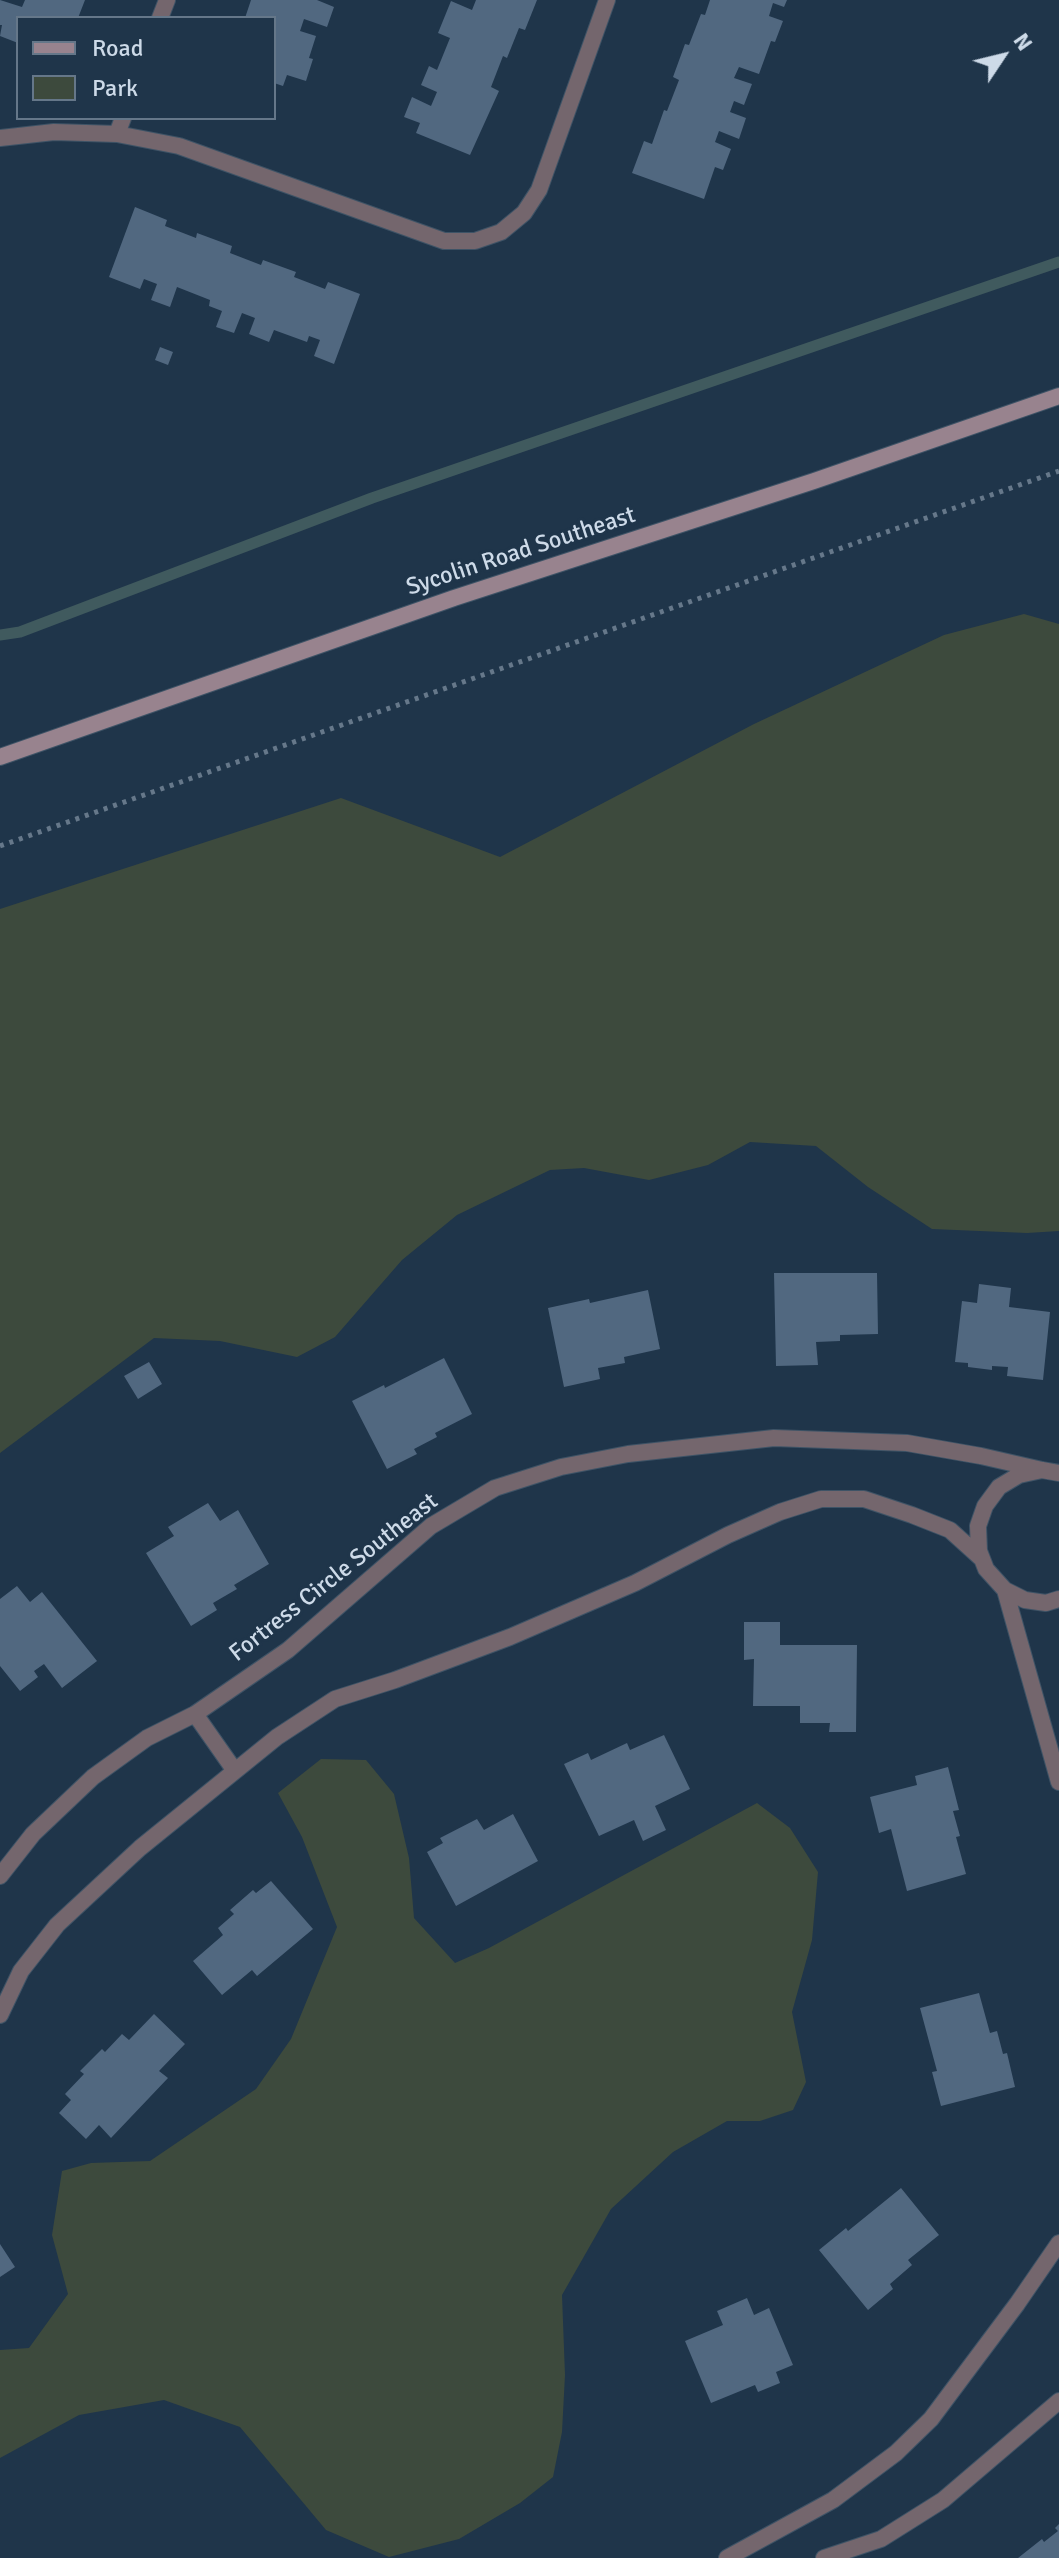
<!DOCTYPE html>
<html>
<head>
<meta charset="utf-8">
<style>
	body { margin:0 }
	#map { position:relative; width:1059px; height:2558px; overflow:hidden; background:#1f354a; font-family:Signika,sans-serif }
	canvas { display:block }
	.legend { position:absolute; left:16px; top:16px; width:260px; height:104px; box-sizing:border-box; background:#1f354a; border:2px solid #657789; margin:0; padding:10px 14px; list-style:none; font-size:24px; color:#cddae8 }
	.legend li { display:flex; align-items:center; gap:16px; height:40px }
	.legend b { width:40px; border:2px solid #657789 }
	.north { position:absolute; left:963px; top:16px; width:80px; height:80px; -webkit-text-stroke:6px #1f354a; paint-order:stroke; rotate:55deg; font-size:22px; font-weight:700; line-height:32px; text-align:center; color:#cddae8 }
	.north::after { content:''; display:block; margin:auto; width:28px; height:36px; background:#cddae8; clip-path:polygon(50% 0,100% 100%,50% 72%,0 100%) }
</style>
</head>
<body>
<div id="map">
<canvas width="1059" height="2558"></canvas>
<ul class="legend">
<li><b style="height:10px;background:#98838e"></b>Road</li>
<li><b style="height:22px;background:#3d4a3d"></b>Park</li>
</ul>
<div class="north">N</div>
</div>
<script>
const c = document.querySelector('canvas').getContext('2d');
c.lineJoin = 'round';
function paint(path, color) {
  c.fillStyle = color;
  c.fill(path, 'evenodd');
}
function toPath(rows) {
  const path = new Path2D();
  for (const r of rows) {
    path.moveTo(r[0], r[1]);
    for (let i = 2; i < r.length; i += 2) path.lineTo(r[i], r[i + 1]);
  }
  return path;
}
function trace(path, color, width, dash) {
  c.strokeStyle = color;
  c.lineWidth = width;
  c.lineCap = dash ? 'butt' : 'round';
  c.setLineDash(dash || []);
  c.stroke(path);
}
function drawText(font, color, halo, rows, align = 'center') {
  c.font = font + ' Signika,sans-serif';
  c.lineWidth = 6;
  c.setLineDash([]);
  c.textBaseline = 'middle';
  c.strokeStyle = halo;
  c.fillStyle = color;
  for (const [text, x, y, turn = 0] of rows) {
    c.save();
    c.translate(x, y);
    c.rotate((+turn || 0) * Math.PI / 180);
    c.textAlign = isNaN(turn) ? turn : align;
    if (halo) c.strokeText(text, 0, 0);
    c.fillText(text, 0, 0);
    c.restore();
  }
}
const green = toPath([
	[1024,614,1059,624,1059,1231,1027,1233,932,1229,868,1187,816,1146,750,1142,708,1165,649,1180,584,1168,550,1170,457,1215,402,1260,335,1337,297,1357,220,1341,154,1338,0,1453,0,909,341,798,500,857,754,724,944,635],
	[321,1759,366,1760,394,1794,409,1858,414,1918,455,1963,489,1948,757,1803,790,1828,818,1872,812,1940,792,2012,806,2082,793,2110,760,2121,727,2121,673,2152,611,2209,562,2295,565,2375,562,2432,553,2477,520,2503,459,2539,389,2557,326,2530,240,2427,164,2400,79,2415,0,2458,0,2350,29,2348,68,2294,52,2235,62,2171,91,2163,150,2161,256,2089,291,2039,337,1927,302,1837,278,1793]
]);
const stream = toPath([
	[0,635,20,632,372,498,1059,262]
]);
const building = toPath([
	[0,0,22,7,25,0,85,0,78,18,18,18,18,43,0,36,2,25,0,25],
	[251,0,317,0,334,7,327,27,304,19,300,31,316,36,309,58,313,59,306,81,287,75,283,86,274,83,274,18,245,18],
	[476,0,537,0,525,30,519,28,507,58,503,56,491,87,499,91,470,155,416,133,420,123,404,117,412,97,431,106,437,92,421,85,429,66,437,70,450,38,438,33,451,1,472,10],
	[710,0,787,0,784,7,773,3,769,16,783,21,775,42,771,41,759,74,739,67,734,78,752,84,744,105,734,101,730,112,746,118,739,139,719,131,715,142,731,149,723,170,715,167,704,199,632,173,644,141,652,144,664,110,667,111,679,80,673,77,685,44,689,45,701,14,705,15],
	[135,207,167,220,165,226,196,238,197,233,232,246,230,253,261,265,263,260,296,272,294,277,325,289,328,282,360,294,334,364,314,356,320,340,309,336,307,342,274,330,269,342,249,334,255,318,242,313,234,333,216,327,222,311,209,306,210,300,177,287,170,307,151,300,157,284,144,279,140,289,109,277],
	[160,347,173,352,168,365,155,360],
	[774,1273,877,1273,878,1334,840,1335,840,1341,816,1342,818,1365,776,1366],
	[979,1284,1011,1288,1009,1307,1050,1312,1043,1380,1007,1376,1008,1367,992,1366,992,1370,968,1367,968,1363,955,1362,962,1301,977,1303],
	[648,1290,660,1349,624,1357,625,1363,598,1368,600,1379,564,1387,548,1308,589,1299,590,1303],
	[444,1358,472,1414,435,1433,437,1437,414,1449,417,1454,387,1469,352,1401,384,1385,385,1388],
	[149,1362,162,1384,138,1399,124,1376],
	[208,1503,220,1521,238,1510,269,1564,234,1585,237,1589,213,1603,217,1610,191,1626,146,1553,174,1536,168,1527],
	[17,1586,30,1602,42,1592,97,1661,62,1688,44,1664,34,1671,38,1677,20,1691,0,1666,0,1599],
	[744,1622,780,1622,780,1645,857,1645,856,1732,829,1732,830,1723,800,1723,800,1706,753,1706,754,1659,744,1660],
	[664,1735,690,1789,655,1806,666,1830,643,1841,634,1820,599,1836,564,1764,588,1753,591,1760,627,1743,630,1750],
	[948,1767,959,1810,953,1811,960,1836,956,1837,966,1874,907,1891,891,1829,879,1833,870,1797,917,1785,915,1776],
	[513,1814,538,1861,456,1906,427,1852,443,1843,440,1838,477,1819,484,1830],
	[271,1881,313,1929,257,1976,252,1970,222,1995,193,1961,223,1935,218,1928,234,1914,230,1910,253,1890,256,1893],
	[979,1993,990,2033,997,2031,1003,2054,1007,2053,1015,2087,941,2106,932,2072,937,2071,920,2008],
	[154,2014,185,2044,159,2071,168,2078,111,2138,99,2125,86,2139,59,2113,71,2100,65,2094,84,2074,80,2071,102,2049,105,2052,122,2034,129,2040],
	[901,2188,939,2235,908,2260,912,2265,890,2284,893,2289,868,2310,819,2250,846,2228,848,2231],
	[0,2244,15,2267,0,2277],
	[747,2298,754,2315,769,2308,793,2365,776,2372,780,2383,758,2392,755,2385,711,2403,685,2341,723,2325,717,2311],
	[1059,2524,1059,2558,1018,2558,1042,2539,1044,2542,1058,2531,1055,2528]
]);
const path = toPath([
	[0,846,1059,471]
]);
const street = toPath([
	[160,18,167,0],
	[117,134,123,118],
	[0,138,54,132,117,134,179,146,444,241,475,241,501,232,524,213,539,190,607,0],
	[1059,1473,1042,1470,1019,1475,999,1487,985,1506,978,1526,979,1551,986,1569,1005,1590,1025,1600,1046,1603,1059,1599],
	[1005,1590,1059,1782],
	[195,1714,235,1771],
	[0,1876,33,1834,93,1777,147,1738,195,1714,288,1650,431,1526,495,1488,561,1467,628,1454,774,1438,907,1443,981,1456,1042,1470],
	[0,2015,21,1971,57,1925,140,1848,277,1737,335,1699,395,1680,510,1637,635,1583,728,1535,780,1512,821,1499,864,1499,912,1515,950,1530,981,1558],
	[727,2558,833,2500,896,2453,931,2419,1017,2304,1059,2243],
	[824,2558,881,2539,943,2500,1059,2401]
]);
const secondary = toPath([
	[0,757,454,598,814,481,1059,396]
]);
const streetNames = [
	["Sycolin Road Southeast",521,552,-18],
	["Fortress Circle Southeast",334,1578,-38]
];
paint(green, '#3d4a3d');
trace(stream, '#405a5e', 11);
paint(building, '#516880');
trace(street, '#3e5366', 18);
trace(secondary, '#3e5366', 18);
trace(path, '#66788a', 5, [4, 6]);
trace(street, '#74666d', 16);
trace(secondary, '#98838e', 16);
drawText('24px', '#cddae8', '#1f354a', streetNames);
</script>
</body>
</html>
